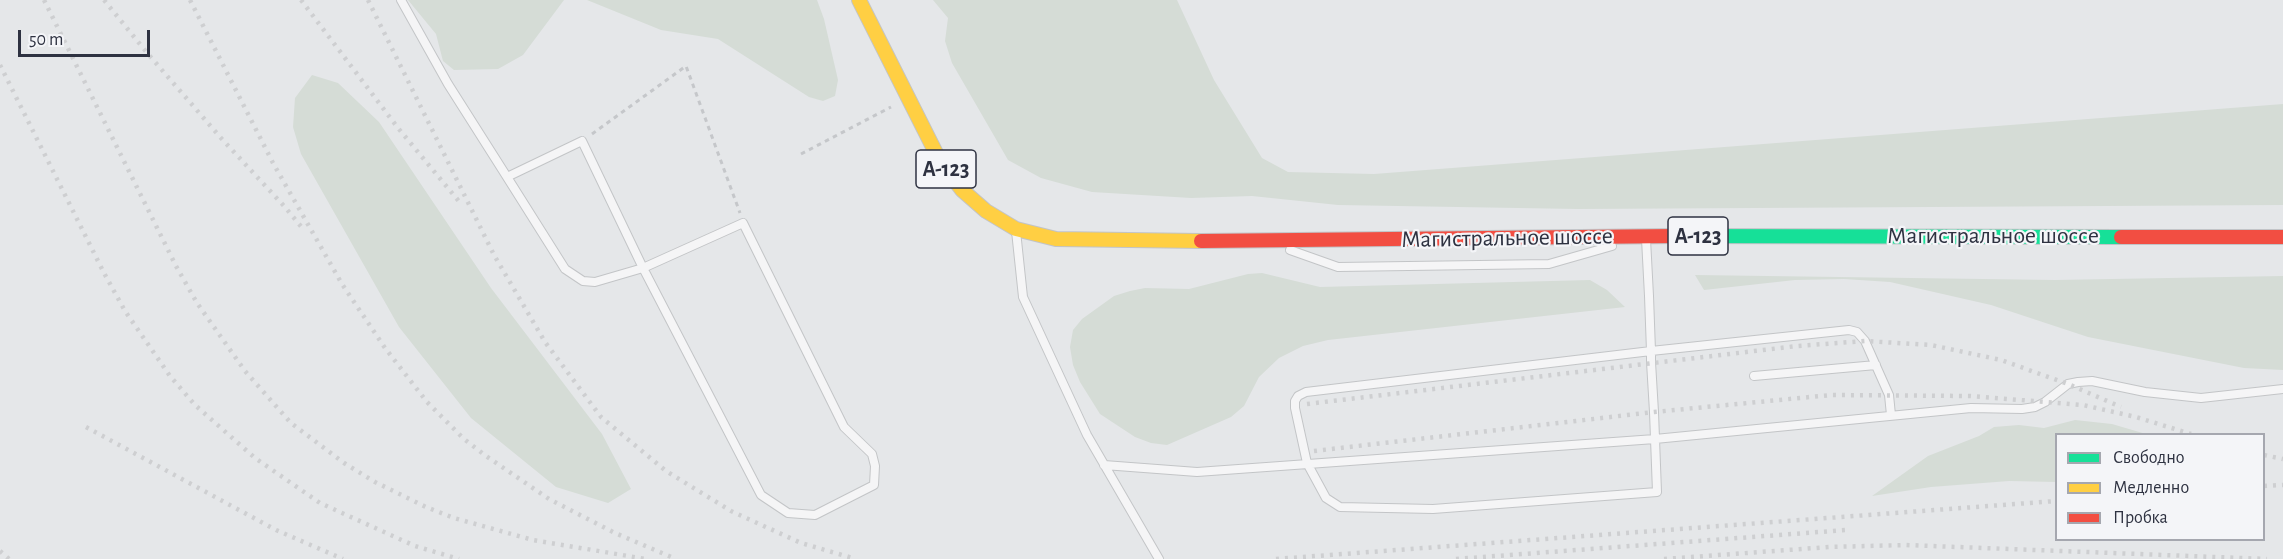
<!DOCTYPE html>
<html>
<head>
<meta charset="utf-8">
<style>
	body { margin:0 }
	#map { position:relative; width:2283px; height:559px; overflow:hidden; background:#e5e7e9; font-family:"Alegreya Sans",sans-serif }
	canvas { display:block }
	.legend { position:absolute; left:2055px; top:433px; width:210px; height:108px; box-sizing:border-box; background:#f4f5f8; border:2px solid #a5a7af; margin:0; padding:8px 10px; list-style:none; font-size:18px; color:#2e3241 }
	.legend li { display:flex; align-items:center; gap:12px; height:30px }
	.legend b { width:30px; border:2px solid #a5a7af }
	.scale { position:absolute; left:18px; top:30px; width:132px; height:27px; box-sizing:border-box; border:3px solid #2e3241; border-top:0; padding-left:8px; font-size:18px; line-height:21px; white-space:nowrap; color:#2e3241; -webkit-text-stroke:4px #f4f5f8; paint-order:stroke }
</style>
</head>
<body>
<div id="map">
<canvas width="2283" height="559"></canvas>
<ul class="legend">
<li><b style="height:8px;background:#16e098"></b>Свободно</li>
<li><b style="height:8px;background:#ffcf43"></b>Медленно</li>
<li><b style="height:8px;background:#f24e42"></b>Пробка</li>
</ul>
<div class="scale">50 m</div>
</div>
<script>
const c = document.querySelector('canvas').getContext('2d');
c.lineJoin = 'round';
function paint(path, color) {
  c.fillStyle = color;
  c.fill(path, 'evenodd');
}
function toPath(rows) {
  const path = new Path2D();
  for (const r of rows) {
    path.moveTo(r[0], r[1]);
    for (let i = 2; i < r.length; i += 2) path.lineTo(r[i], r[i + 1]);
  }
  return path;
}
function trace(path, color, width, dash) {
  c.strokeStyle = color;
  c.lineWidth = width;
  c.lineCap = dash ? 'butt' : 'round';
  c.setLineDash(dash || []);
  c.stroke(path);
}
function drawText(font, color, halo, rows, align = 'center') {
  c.font = font + ' "Alegreya Sans",sans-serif';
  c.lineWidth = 4.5;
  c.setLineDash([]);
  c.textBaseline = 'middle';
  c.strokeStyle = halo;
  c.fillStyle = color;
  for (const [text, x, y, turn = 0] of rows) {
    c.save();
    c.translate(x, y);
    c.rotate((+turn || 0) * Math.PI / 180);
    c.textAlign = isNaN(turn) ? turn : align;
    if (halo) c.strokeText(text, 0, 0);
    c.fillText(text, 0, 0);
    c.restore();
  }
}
const green = toPath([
	[408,0,564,0,523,55,498,69,454,70,443,61,436,34],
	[587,0,817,0,824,19,838,80,835,96,823,101,809,97,718,39,661,30],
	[933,0,1177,0,1214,80,1262,158,1288,172,1374,174,2283,104,2283,205,1578,209,1338,205,1252,196,1191,198,1092,192,1041,178,1008,160,952,63,945,41,948,18],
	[312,75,338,83,379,122,491,288,602,434,631,489,608,503,556,487,471,418,399,327,301,154,293,127,295,98],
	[1262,273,1320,287,1590,280,1607,290,1625,307,1328,340,1303,346,1279,358,1259,377,1244,406,1231,417,1167,445,1151,443,1135,437,1100,414,1080,382,1073,365,1070,347,1073,330,1082,319,1114,296,1130,291,1145,288,1189,289,1248,274],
	[1695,275,2055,280,2283,276,2283,370,2244,368,2088,337,1991,305,1890,282,1844,279,1795,280,1704,290],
	[2075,420,2112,424,2146,434,2056,434,2056,482,2009,481,1931,487,1872,496,1928,456,1979,436,1994,427,2019,425,2044,428]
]);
const path = toPath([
	[592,134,686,66,740,213],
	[801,154,891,107]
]);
const lane = toPath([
	[401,0,448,84,507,177,582,141,643,268,761,495,788,513,815,515,874,485,875,466,872,454,844,427,743,223,643,268,595,282,583,281,565,269,507,177],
	[1016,231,1023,297,1087,435,1159,559],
	[1646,239,1649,296,1651,351,1651,362,1654,412,1657,492,1433,509,1340,507,1326,498,1307,463,1295,408,1295,401,1298,396,1306,392,1651,351,1849,330,1857,332,1865,341,1889,395,1891,415],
	[1290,250,1338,267,1549,264,1612,246],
	[1754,376,1876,365],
	[1104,465,1197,472,1655,439,1971,408,2022,409,2035,407,2045,402,2068,384,2078,382,2092,381,2145,392,2201,398,2283,389]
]);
const fast = toPath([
	[1676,236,2121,237]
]);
const slow = toPath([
	[859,0,940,161,962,190,986,211,1016,229,1056,239,1201,241]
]);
const jam = toPath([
	[2121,237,2283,237],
	[1201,241,1676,236]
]);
const rail = toPath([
	[44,0,176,266,197,303,245,371,291,423,344,463,375,482,426,507,454,518,533,540,646,559],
	[104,0,148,54,221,138,284,206,304,230],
	[190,0,273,163,342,284,385,348,427,402,464,439,486,456,549,499,615,533,676,559],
	[301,0,398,128,462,205],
	[368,0,494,255,545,342,601,417,666,471,731,511,801,543,856,559],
	[0,65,104,273,125,311,170,376,195,405,255,458,320,503,415,546,459,559],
	[1307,404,1797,346,1865,341,1931,345,2001,360,2068,384,2121,407],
	[86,427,276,530,343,559],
	[1314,451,1654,412,1831,395,1970,396,2083,405,2136,417,2191,434],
	[2264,455,2283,459],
	[2264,486,2283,485],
	[0,551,9,559],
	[1276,559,2056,501],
	[1456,559,1846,530],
	[1664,559,1829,547,1906,545,2267,559]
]);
const shields = [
	[946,169,60],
	[1698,236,60]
];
const shieldNames = [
	["А-123",946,169],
	["А-123",1698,236]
];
const streetNames = [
	["Магистральное шоссе",1993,236],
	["Магистральное шоссе",1507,238,-1]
];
paint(green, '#d5dcd6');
trace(lane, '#c3c5c7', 10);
trace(fast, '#c2c4c7', 16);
trace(slow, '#c2c4c7', 16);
trace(jam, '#c2c4c7', 16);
trace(path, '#c5c7ca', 3, [4.5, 4.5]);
trace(lane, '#f5f5f6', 8);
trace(fast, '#16e098', 14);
trace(slow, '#ffcf43', 14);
trace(jam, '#f24e42', 14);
trace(rail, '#cecfd1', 4.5, [3, 6]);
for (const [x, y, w] of shields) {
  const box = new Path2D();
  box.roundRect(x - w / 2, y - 19, w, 38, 4.5);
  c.fillStyle = '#f4f5f8';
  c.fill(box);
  trace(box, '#2e3241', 1.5);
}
drawText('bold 22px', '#2e3241', null, shieldNames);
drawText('24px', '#2e3241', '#f4f5f8', streetNames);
</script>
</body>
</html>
